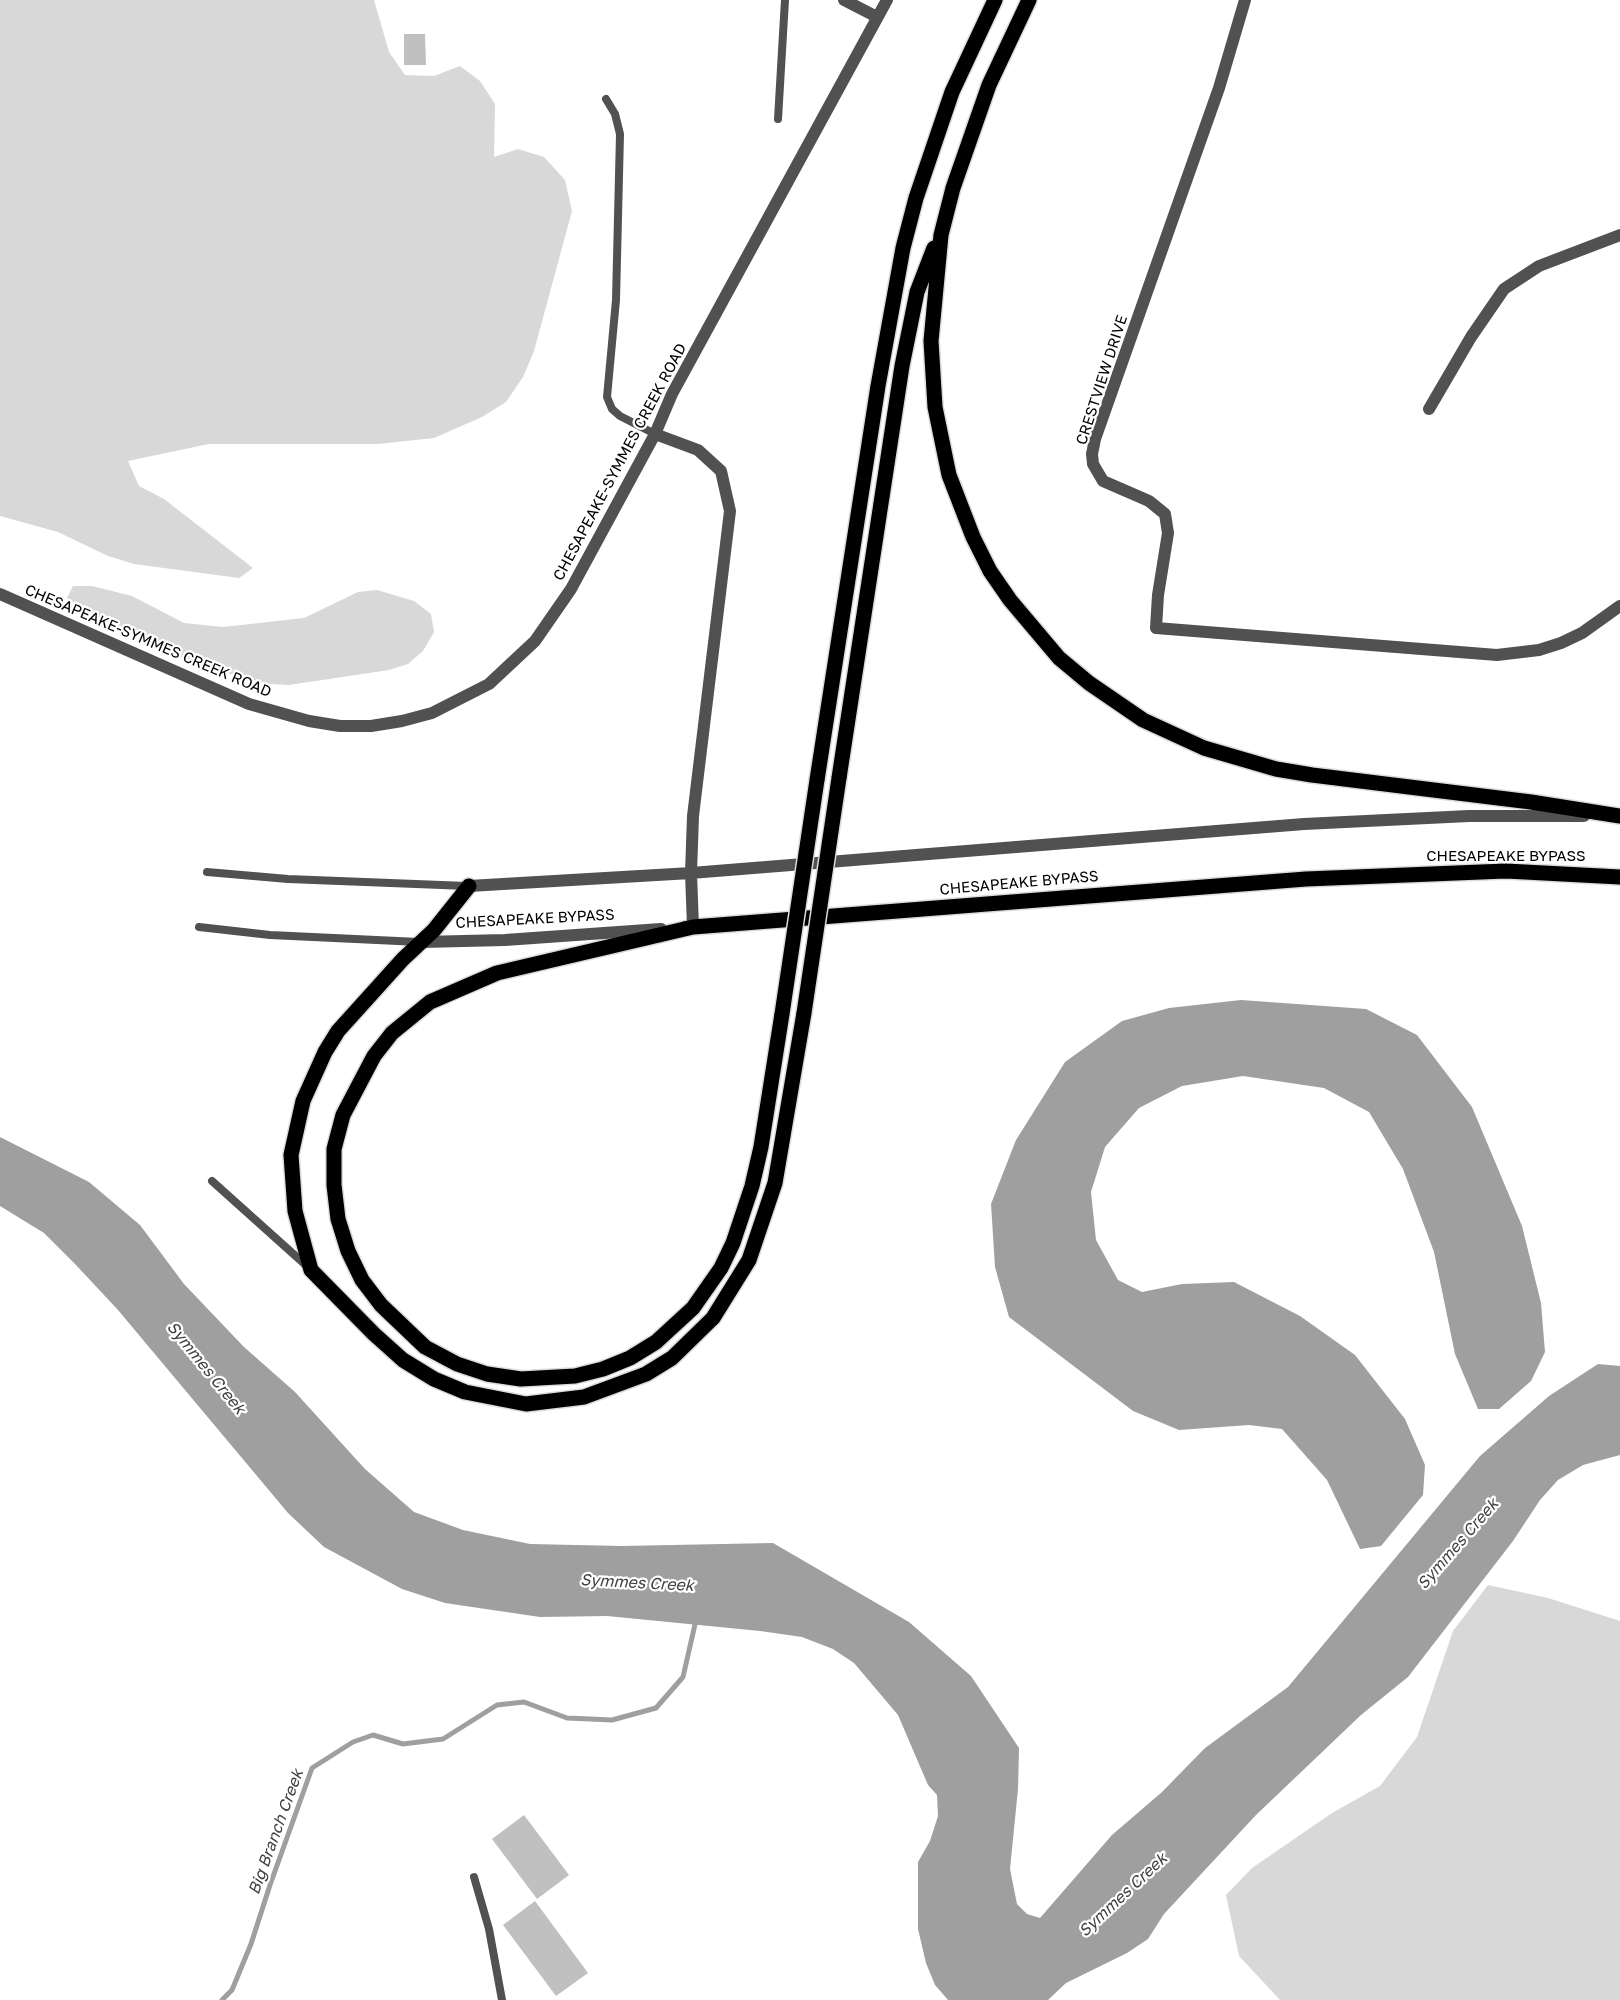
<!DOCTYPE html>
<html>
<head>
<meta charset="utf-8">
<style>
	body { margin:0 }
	canvas { display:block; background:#fff }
</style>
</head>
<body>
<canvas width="1620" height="2000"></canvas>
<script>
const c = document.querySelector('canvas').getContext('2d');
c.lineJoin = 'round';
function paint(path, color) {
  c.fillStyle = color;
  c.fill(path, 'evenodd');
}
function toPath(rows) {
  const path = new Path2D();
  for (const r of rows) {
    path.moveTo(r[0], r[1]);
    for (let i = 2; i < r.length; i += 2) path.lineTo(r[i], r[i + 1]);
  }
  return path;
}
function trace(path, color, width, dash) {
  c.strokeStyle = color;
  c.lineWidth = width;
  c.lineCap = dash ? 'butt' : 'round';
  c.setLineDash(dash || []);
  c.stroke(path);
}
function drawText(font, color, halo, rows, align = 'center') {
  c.font = font + ' "Golos Text",sans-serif';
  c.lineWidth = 4.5;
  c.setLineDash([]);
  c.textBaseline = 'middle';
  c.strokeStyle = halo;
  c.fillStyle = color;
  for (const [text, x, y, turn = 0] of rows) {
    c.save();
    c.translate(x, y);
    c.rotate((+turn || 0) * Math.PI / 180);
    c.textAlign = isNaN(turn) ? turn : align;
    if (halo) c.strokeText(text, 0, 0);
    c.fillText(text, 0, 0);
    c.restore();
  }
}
const green = toPath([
	[0,0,374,0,389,52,405,75,434,76,460,66,480,81,495,104,494,157,518,149,544,157,565,180,572,211,534,351,523,377,506,402,482,417,434,438,378,444,209,444,128,461,139,486,164,499,253,568,239,578,134,564,108,556,58,532,0,516],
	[73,586,92,586,132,596,184,623,223,627,304,618,358,592,377,590,414,601,431,614,434,632,423,651,408,664,389,670,289,685,270,684,196,665,130,630,87,613,67,598],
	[1488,1585,1548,1598,1620,1621,1620,2000,1280,2000,1239,1956,1226,1895,1252,1868,1332,1813,1380,1786,1417,1737,1453,1631]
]);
const water = toPath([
	[1241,1000,1366,1009,1417,1035,1472,1107,1522,1226,1541,1303,1545,1352,1531,1381,1499,1409,1478,1409,1455,1354,1434,1252,1403,1169,1369,1112,1324,1088,1243,1076,1182,1086,1139,1108,1105,1147,1091,1192,1096,1240,1118,1280,1142,1292,1182,1284,1234,1282,1300,1316,1355,1355,1405,1419,1425,1465,1423,1495,1381,1546,1360,1549,1327,1480,1282,1429,1249,1425,1179,1430,1133,1411,1009,1317,995,1267,991,1204,1016,1140,1065,1062,1122,1021,1169,1008],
	[0,1137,89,1182,140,1225,184,1284,244,1347,295,1392,365,1469,414,1512,463,1530,530,1544,622,1546,773,1543,909,1622,971,1676,1019,1748,1018,1789,1010,1869,1017,1904,1027,1914,1040,1918,1112,1835,1162,1792,1205,1748,1288,1687,1480,1456,1549,1396,1598,1364,1620,1366,1620,1455,1583,1465,1558,1480,1540,1500,1513,1541,1408,1677,1361,1715,1256,1815,1164,1914,1148,1939,1127,1953,1066,1983,1048,2000,948,2000,935,1985,926,1963,918,1929,918,1862,930,1841,938,1816,937,1795,928,1785,898,1715,854,1663,833,1649,802,1637,760,1631,607,1616,540,1617,445,1603,402,1589,324,1547,288,1513,118,1310,76,1265,44,1233,0,1206]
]);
const stream = toPath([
	[222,2000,232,1990,251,1944,270,1885,312,1768,353,1742,373,1735,403,1744,443,1739,497,1705,524,1702,567,1718,612,1720,656,1708,683,1677,696,1620]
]);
const building = toPath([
	[404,34,425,34,426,65,404,65],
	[524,1815,569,1875,537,1899,492,1839],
	[535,1901,588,1973,556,1996,503,1925]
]);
const service = toPath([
	[606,99,615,114,620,134,616,300,607,397,612,409,620,416,655,434],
	[778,119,785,0],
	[207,872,288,879,467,886],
	[199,927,270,935,419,942],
	[212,1181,309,1268],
	[474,1877,489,1929,502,2000]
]);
const minor = toPath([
	[844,0,877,17],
	[1245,0,1219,88,1095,439,1092,454,1093,464,1103,481,1149,501,1165,514,1168,533,1158,595,1156,628,1497,655,1539,650,1561,643,1582,633,1620,606],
	[1429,409,1471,337,1504,289,1539,266,1620,235],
	[655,434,698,450,721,471,730,511,693,816,691,873,693,927,685,927],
	[0,594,249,704,309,721,340,726,371,726,402,721,432,713,489,684,535,641,571,589,655,434,672,394,887,0],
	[469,886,691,873,1304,824,1469,816,1584,816],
	[422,942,505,940,661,929]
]);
const primary = toPath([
	[1029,0,989,85,953,188,941,235,931,341,935,407,949,475,973,537,990,571,1010,600,1059,658,1089,683,1143,720,1204,748,1276,769,1312,775,1531,802,1620,816],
	[839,778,902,366,917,292,934,248],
	[817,780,878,386,903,248,916,198,952,92,995,0],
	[469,886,434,930,403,959,338,1031,325,1052,303,1101,291,1155,295,1211,311,1270,374,1334,403,1360,434,1379,465,1392,526,1404,584,1397,646,1374,672,1358,713,1318,749,1260,775,1183,804,1013],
	[782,1014,761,1147,752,1186,733,1243,721,1268,693,1308,656,1342,630,1358,603,1369,575,1376,521,1379,487,1374,457,1364,425,1347,381,1305,362,1280,348,1251,338,1219,334,1185,334,1149,343,1115,374,1056,392,1033,430,1002,497,973,693,927,1306,879,1506,871,1620,877]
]);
const primaryBridge = toPath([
	[804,1013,839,778],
	[782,1014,817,780]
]);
const streetNames = [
	["CRESTVIEW DRIVE",1102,380,-72],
	["CHESAPEAKE-SYMMES CREEK ROAD",620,462,-62],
	["CHESAPEAKE-SYMMES CREEK ROAD",148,641,23],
	["CHESAPEAKE BYPASS",1506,856],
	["CHESAPEAKE BYPASS",1019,883,-5],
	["CHESAPEAKE BYPASS",535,919,-3]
];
const waterNames = [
	["Symmes Creek",206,1368,51],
	["Symmes Creek",1458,1544,-49],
	["Symmes Creek",637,1583,3],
	["Big Branch Creek",276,1832,-70],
	["Symmes Creek",1123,1895,-43]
];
paint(green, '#d8d8d8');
paint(water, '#9f9f9f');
trace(stream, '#9f9f9f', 5);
paint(building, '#c0c0c0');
trace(primary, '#dbdbdb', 18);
trace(service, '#515151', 8);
trace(minor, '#515151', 12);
trace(primary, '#000', 15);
trace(primaryBridge, '#dbdbdb', 18, []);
trace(primaryBridge, '#000', 15);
drawText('15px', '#000', '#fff', streetNames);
drawText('italic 16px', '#404040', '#fff', waterNames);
</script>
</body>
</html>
